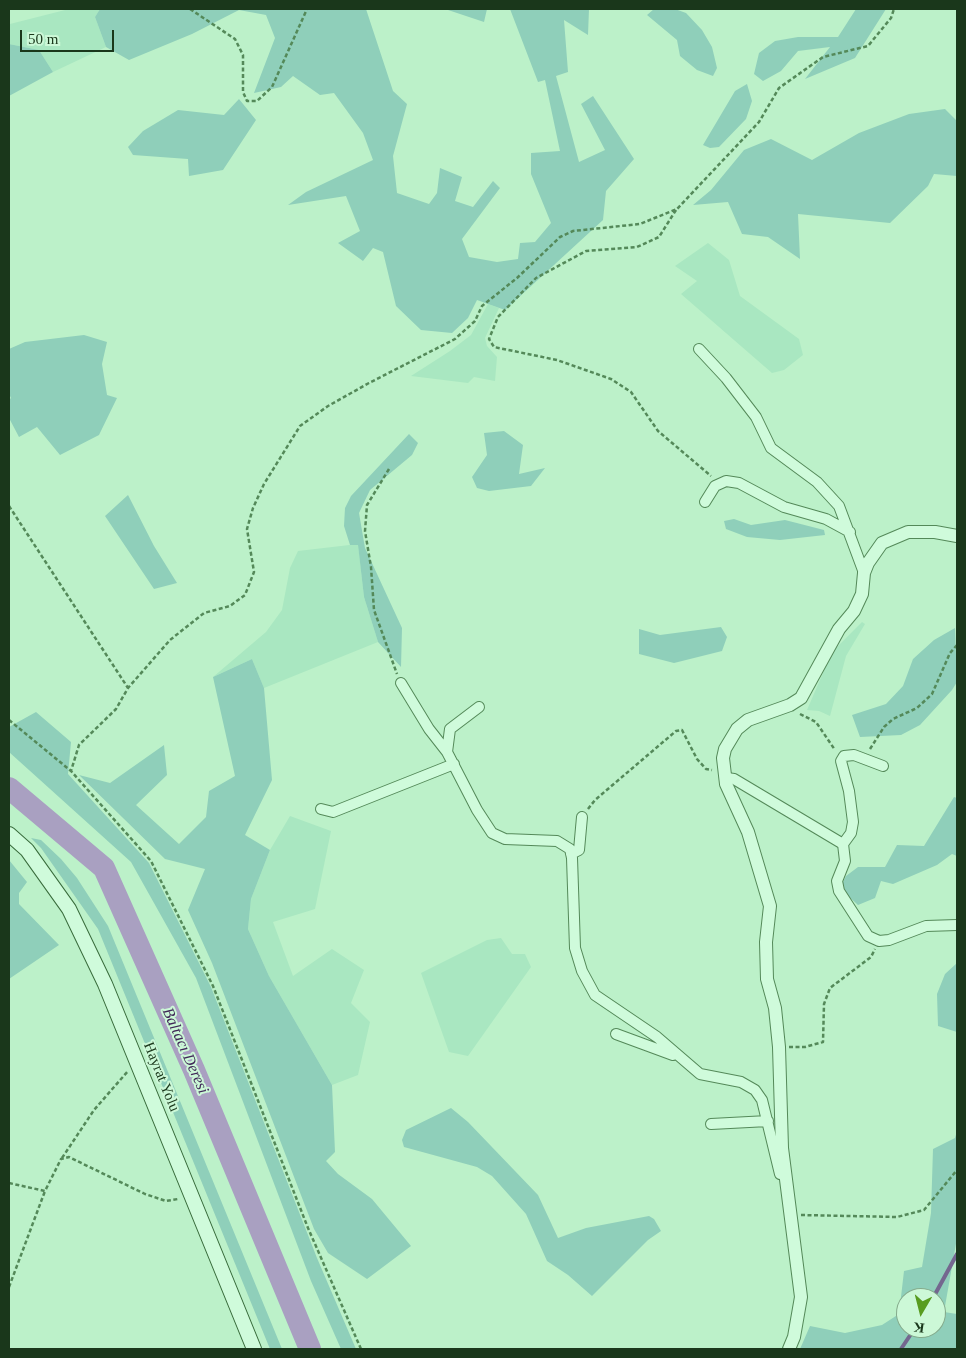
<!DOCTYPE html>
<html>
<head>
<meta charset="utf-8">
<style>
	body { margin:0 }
	#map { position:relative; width:966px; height:1358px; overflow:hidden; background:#bcf1c9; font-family:"Times New Roman",serif }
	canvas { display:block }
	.frame { position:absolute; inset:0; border:10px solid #1a371b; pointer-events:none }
	.north { position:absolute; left:896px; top:1288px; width:50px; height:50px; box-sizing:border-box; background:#ccf8d7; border:1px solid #85ab8c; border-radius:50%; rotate:188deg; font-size:14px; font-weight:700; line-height:20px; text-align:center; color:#1a371b }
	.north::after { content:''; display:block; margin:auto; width:18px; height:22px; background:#589c20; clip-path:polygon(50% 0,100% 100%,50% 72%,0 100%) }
	.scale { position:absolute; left:20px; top:30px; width:94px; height:22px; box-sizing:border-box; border:2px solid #1a371b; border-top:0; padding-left:6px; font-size:15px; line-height:18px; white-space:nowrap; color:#1a371b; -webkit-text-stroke:4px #ccf8d7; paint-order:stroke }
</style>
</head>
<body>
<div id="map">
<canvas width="966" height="1358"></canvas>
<div class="frame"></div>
<div class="north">K</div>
<div class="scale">50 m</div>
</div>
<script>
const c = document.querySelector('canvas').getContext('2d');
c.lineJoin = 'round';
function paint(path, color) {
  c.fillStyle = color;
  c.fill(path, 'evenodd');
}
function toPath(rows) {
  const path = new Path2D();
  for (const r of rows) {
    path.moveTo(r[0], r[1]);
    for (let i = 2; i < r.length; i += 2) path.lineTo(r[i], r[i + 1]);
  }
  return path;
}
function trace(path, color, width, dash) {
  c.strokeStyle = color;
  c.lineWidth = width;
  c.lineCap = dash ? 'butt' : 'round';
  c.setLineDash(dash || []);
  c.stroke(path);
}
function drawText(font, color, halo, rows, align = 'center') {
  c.font = font + ' "Times New Roman",serif';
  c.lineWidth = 4;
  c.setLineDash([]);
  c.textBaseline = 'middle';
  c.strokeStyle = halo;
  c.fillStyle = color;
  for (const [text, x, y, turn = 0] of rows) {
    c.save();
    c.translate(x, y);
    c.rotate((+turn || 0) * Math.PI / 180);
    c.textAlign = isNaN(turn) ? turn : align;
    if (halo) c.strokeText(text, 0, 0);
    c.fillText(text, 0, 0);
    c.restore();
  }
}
const farmland = toPath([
	[69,9,100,9,95,17,106,47,53,72,39,50,9,44,10,24],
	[708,243,729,260,740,296,799,339,803,355,784,370,772,373,681,294,697,281,675,266],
	[488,304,499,308,485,338,487,346,497,357,495,381,474,377,468,383,411,376,450,351,471,335],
	[358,544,364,597,378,642,264,688,252,659,213,677,266,632,282,610,290,568,298,551],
	[862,622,865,624,846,656,830,716,819,711,807,710,832,652],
	[290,816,331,831,315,909,273,922,293,976,332,949,364,970,351,1003,370,1022,358,1075,332,1085,269,976,248,929,251,899,270,850],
	[501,938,512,954,525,954,531,967,468,1056,449,1052,421,973,487,940]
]);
const green = toPath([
	[100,9,366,9,393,91,407,104,393,156,397,193,429,204,437,193,440,168,462,177,455,201,473,207,493,181,500,188,462,239,469,257,497,262,518,259,520,243,535,242,551,223,531,174,531,153,560,151,545,80,538,82,510,9,589,9,588,35,564,20,568,72,556,76,579,162,605,150,581,104,593,96,634,159,606,191,603,220,505,310,477,300,468,318,452,333,421,330,396,306,383,252,373,248,363,261,338,243,360,231,346,196,288,205,306,192,373,160,363,133,334,93,320,95,293,76,281,87,254,93,275,38,266,15,239,10,192,34,129,60,106,47,95,17],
	[445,9,487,9,484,22],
	[654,9,675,9,686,13,702,30,712,47,717,68,713,76,697,70,680,56,677,40,647,15],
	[856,9,886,9,855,58,805,79,830,47,798,51,781,71,763,81,754,74,759,53,775,41,798,37,838,37],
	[9,44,39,50,53,72,9,96],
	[747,84,752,101,746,119,719,147,710,148,703,145,735,91],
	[239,99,256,120,223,170,189,176,188,159,133,155,128,147,143,131,178,110,224,115],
	[945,109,957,121,957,176,934,174,928,186,890,223,798,214,800,259,768,237,742,234,728,202,693,205,711,190,744,150,771,139,812,160,859,133,909,114],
	[84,335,107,342,102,364,107,395,117,398,99,435,60,455,37,427,19,437,9,418,9,400,11,398,9,394,9,349,25,342],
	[504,431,523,445,519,474,545,468,531,486,489,491,477,488,472,477,487,455,484,433],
	[409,434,418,443,412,455,370,490,359,513,365,548,402,628,401,667,378,642,364,597,358,545,350,545,344,526,345,508,351,496],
	[128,495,154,546,177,583,154,589,105,516],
	[734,519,751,525,785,520,824,530,825,535,780,540,747,537,726,529,724,521],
	[721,627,727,637,722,651,674,663,639,654,639,629,660,635],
	[955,628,957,682,952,690,920,725,901,735,860,737,852,715,886,704,903,686,913,659,934,640],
	[252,659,264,688,272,780,245,835,270,850,251,899,248,929,269,976,332,1085,335,1152,326,1161,338,1174,372,1199,411,1246,367,1279,328,1253,314,1229,212,963,188,910,205,869,165,859,79,775,110,783,164,745,167,775,136,805,179,844,206,817,209,791,235,776,213,677],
	[36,712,71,742,68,774,149,863,211,987,317,1258,356,1349,341,1349,311,1281,196,978,131,862,9,752,9,727],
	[954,797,957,798,957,856,952,854,937,865,893,884,881,881,875,898,858,905,846,894,842,884,846,876,858,867,885,867,897,845,924,846],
	[31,838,41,840,61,859,77,878,108,926,282,1349,270,1349,98,929,41,848],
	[9,860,27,882,19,893,19,904,59,945,9,979],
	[957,963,957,1032,938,1026,937,994,945,974],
	[451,1108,468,1122,538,1195,558,1238,586,1228,649,1216,654,1219,661,1231,648,1240,592,1296,568,1275,547,1261,526,1214,492,1176,477,1167,404,1147,402,1140,406,1130],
	[957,1131,957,1238,944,1312,957,1314,957,1349,800,1349,810,1326,845,1333,882,1325,899,1314,904,1271,922,1267,931,1213,933,1149,955,1138],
	[906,1298,936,1298,936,1328,906,1328]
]);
const stream = toPath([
	[933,1298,957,1254],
	[901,1349,915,1328]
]);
const river = toPath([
	[9,788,104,868,194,1070,310,1349]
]);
const path = toPath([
	[190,9,235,39,243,55,243,92,247,101,257,101,272,87,307,9],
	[676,210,659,237,637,247,586,251,536,278,498,317,489,339,494,347,557,360,611,379,631,392,658,431,711,476],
	[389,469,367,505,365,531,371,567,374,610,397,674],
	[9,506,128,688],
	[800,714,816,722,835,750],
	[9,720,71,771],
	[870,749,884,727,893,719,917,708,932,694,950,653,957,645],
	[588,809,595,800,676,731,682,730,697,759,706,769,712,770],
	[789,1047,805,1047,823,1042,824,1004,830,988,871,957,875,949],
	[62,1158,94,1110,128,1071],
	[9,1183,45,1191,61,1159,69,1157,145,1194,166,1201,178,1199],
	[801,1215,897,1217,924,1210,957,1170],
	[9,1287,45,1191],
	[361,1349,308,1228,213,986,151,861,71,771,79,745,116,709,128,688,170,640,204,613,230,606,245,595,254,572,247,529,253,508,264,484,300,426,328,406,369,383,455,339,475,321,482,306,517,278,560,237,573,231,640,224,677,209,759,122,779,88,823,57,868,46,891,18,894,9]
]);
const minor = toPath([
	[699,349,726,378,756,417,771,448,817,482,839,506,864,573],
	[705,502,715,486,726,481,739,483,784,507,826,519,850,532],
	[401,683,429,729,447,752],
	[479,707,450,729,447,752,477,810,492,833,505,839,557,841,570,849,572,858,575,948,582,971,595,995,657,1037,700,1074,741,1082,755,1090,762,1100,780,1174],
	[727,778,734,779,843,844,845,861,837,881,839,891,868,936,879,941,889,940,926,926,957,925],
	[321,809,333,812,454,764],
	[843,844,851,833,853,822,849,791,841,761,844,756,854,755,883,766],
	[571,854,579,850,582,817],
	[616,1034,673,1055],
	[711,1124,768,1121]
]);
const tertiary = toPath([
	[789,1349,794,1337,801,1297,782,1148,779,1047,775,1008,767,979,766,942,770,906,748,832,726,784,723,758,725,749,737,729,748,720,790,705,801,698,839,629,854,611,862,594,864,573,868,563,882,543,908,532,935,532,957,536]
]);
const secondary = toPath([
	[9,834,27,850,69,909,105,984,254,1349]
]);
const streetNames = [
	["Hayrat Yolu",161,1077,68]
];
const waterNames = [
	["Baltacı Deresi",185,1051,66]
];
paint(farmland, '#a9e7c1');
paint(green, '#8fcfba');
trace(stream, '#74678f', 4);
trace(river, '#a9a0c1', 22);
trace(minor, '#548959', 12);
trace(tertiary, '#548959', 14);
trace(secondary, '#386b3b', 16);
trace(path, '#548959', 2.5, [4, 2.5]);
trace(minor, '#cffbdb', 10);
trace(tertiary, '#cffbdb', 12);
trace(secondary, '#cffbdb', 14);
drawText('15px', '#1a371b', '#ccf8d7', streetNames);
drawText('italic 16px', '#402858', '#ccf8d7', waterNames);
</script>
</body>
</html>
